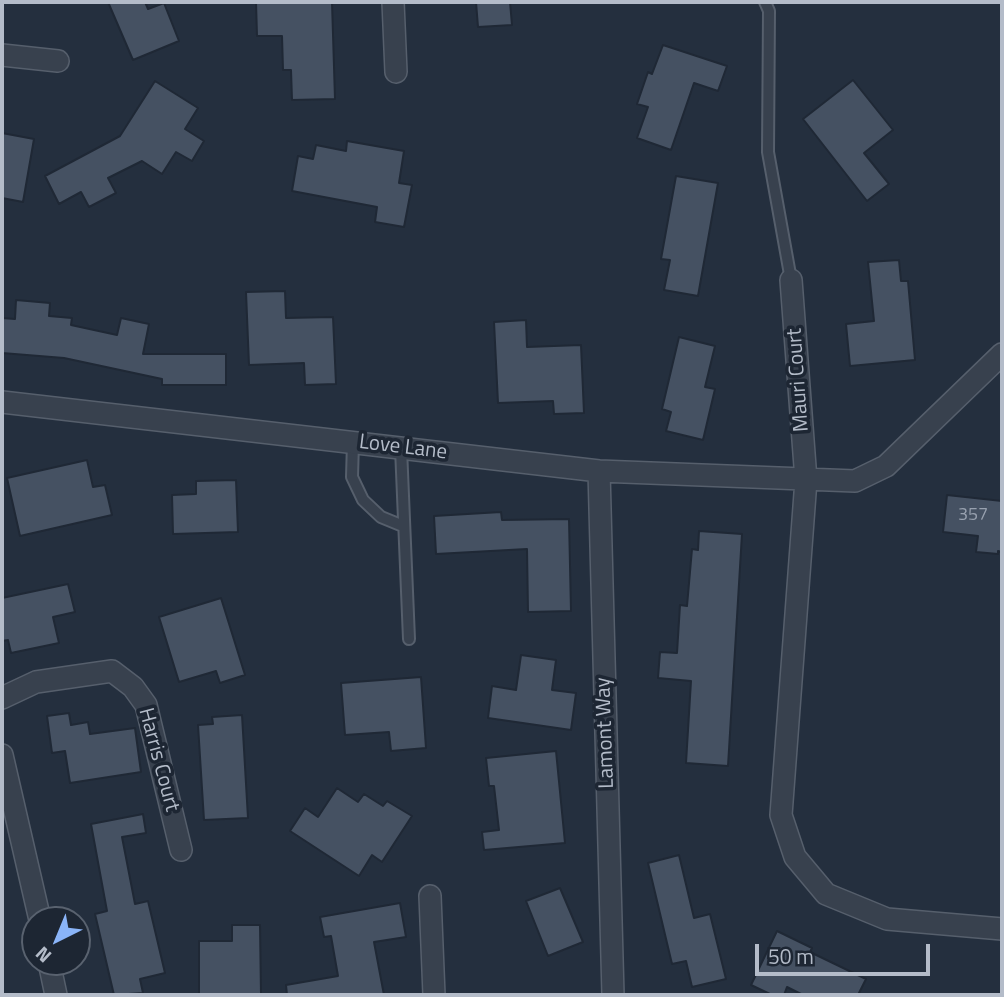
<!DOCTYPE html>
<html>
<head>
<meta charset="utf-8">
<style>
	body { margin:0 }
	#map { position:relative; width:1004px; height:997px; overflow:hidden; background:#242f3e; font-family:"Titillium Web",sans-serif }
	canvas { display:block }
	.frame { position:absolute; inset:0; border:4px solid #b4bcc9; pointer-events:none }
	.north { position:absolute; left:21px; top:906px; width:70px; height:70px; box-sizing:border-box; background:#1d2633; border:2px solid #59626f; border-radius:50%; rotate:223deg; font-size:19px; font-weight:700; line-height:28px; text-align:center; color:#b4bcc9 }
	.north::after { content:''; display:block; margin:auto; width:24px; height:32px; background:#8ab4f8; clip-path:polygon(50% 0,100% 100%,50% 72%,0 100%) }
	.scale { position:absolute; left:755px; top:944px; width:175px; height:32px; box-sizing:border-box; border:4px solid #b4bcc9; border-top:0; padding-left:9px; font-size:21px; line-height:24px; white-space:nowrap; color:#b4bcc9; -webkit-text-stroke:5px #1d2633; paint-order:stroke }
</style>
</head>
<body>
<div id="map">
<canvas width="1004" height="997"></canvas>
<div class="frame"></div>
<div class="north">N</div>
<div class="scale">50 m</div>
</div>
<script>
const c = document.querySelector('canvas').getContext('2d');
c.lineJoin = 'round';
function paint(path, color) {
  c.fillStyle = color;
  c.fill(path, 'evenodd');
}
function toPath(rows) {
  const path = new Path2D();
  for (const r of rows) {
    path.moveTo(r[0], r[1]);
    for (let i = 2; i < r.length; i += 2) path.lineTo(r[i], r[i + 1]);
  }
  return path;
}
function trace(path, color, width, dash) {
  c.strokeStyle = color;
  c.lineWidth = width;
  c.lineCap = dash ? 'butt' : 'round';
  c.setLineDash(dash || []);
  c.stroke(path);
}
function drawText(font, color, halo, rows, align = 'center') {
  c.font = font + ' "Titillium Web",sans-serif';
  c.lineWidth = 7;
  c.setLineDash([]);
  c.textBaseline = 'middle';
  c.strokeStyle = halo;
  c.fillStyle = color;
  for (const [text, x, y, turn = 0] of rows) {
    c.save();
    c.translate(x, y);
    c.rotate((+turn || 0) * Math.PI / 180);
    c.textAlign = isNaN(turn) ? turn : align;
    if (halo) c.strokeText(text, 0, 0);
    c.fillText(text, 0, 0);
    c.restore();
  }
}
const building = toPath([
	[108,2,145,2,148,9,164,3,179,41,133,60,108,2],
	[256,2,332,2,335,99,292,100,291,70,283,70,282,36,257,36,256,2],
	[476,2,510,2,512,25,478,27,476,2],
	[663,45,727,66,718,91,694,83,671,150,637,138,648,107,637,104,648,72,652,74,663,45],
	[853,80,893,130,864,153,889,184,867,201,803,119,853,80],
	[155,81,198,108,185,129,204,141,192,161,176,152,162,174,142,161,108,178,116,193,89,207,81,192,59,204,45,176,120,136,155,81],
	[2,133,34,139,23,202,2,198,2,133],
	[347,141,404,151,399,183,412,185,404,227,375,222,377,207,292,191,298,156,313,159,316,145,346,151,347,141],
	[676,176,718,183,698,296,664,290,670,260,661,259,676,176],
	[899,260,901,281,908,281,915,360,850,366,846,324,874,321,868,262,899,260],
	[285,291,286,318,333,317,336,384,305,385,304,363,249,365,246,292,285,291],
	[16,300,50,303,49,316,72,318,71,325,117,335,121,318,149,324,143,354,226,354,226,385,162,385,162,379,64,358,2,353,2,318,15,319,16,300],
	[526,320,527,347,581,345,584,413,554,414,553,401,498,403,494,322,526,320],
	[679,337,715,346,705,387,715,389,703,440,666,431,671,412,662,409,679,337],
	[87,460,93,487,105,485,112,515,20,536,7,478,87,460],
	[236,480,238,532,173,534,172,495,196,494,196,481,236,480],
	[947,495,1002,501,1002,552,998,551,998,554,976,552,978,536,943,532,947,495],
	[501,512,502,520,569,519,571,611,528,612,527,549,436,554,434,516,501,512],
	[699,531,742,534,728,766,686,763,691,681,658,678,660,652,677,653,680,605,687,606,692,549,698,550,699,531],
	[68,584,75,612,53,617,59,643,11,653,8,640,2,641,2,598,68,584],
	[221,598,245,675,220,683,216,671,179,682,159,617,221,598],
	[521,655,556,660,552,690,576,693,571,730,488,718,492,686,516,690,521,655],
	[421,677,426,748,391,751,389,732,345,735,341,683,421,677],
	[69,713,71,725,88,722,90,734,135,728,141,772,70,783,65,751,52,753,47,716,69,713],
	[242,715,248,818,204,820,198,725,213,724,212,717,242,715],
	[556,751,565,843,484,850,482,832,499,830,494,786,489,786,486,758,556,751],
	[337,788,358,802,364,794,383,806,387,801,412,816,382,862,372,855,359,876,290,831,305,808,318,817,337,788],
	[143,814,146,833,122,837,135,904,148,901,165,973,140,979,143,993,114,995,95,914,107,911,91,824,143,814],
	[679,855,694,918,710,914,726,979,692,987,686,961,672,964,648,863,679,855],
	[560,888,583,942,548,956,526,901,560,888],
	[400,903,406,937,374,942,384,995,287,995,286,985,338,976,331,936,324,937,320,917,400,903],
	[232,925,260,925,261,995,199,995,199,941,232,941,232,925],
	[777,931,812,948,810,952,866,979,858,995,803,995,787,987,784,995,772,995,751,985,777,931]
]);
const service = toPath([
	[765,2,769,11,768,152,791,280],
	[353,442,352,477,363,500,381,517,403,526],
	[401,448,409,639]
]);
const minor = toPath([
	[393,2,396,72],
	[2,55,58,61],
	[791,280,806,480,781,815,795,857,826,894,887,919,1002,929],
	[2,402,599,471,855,481,886,466,1002,354],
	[599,471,613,995],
	[2,698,36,682,112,671,133,687,146,705,181,850],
	[2,755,40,920],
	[430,896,434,995],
	[49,962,56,995]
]);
const numberNames = [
	["357",973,516]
];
const streetNames = [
	["Mauri Court",799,380,-94],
	["Love Lane",403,448,7],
	["Lamont Way",606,733,-92],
	["Harris Court",158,760,75]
];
paint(building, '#455162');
trace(building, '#1f2835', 2);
trace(service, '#565f6c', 14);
trace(minor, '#565f6c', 24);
trace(service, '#38414e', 10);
trace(minor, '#38414e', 21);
drawText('18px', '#98a1af', null, numberNames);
drawText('21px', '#b4bcc9', '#1d2633', streetNames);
</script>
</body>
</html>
